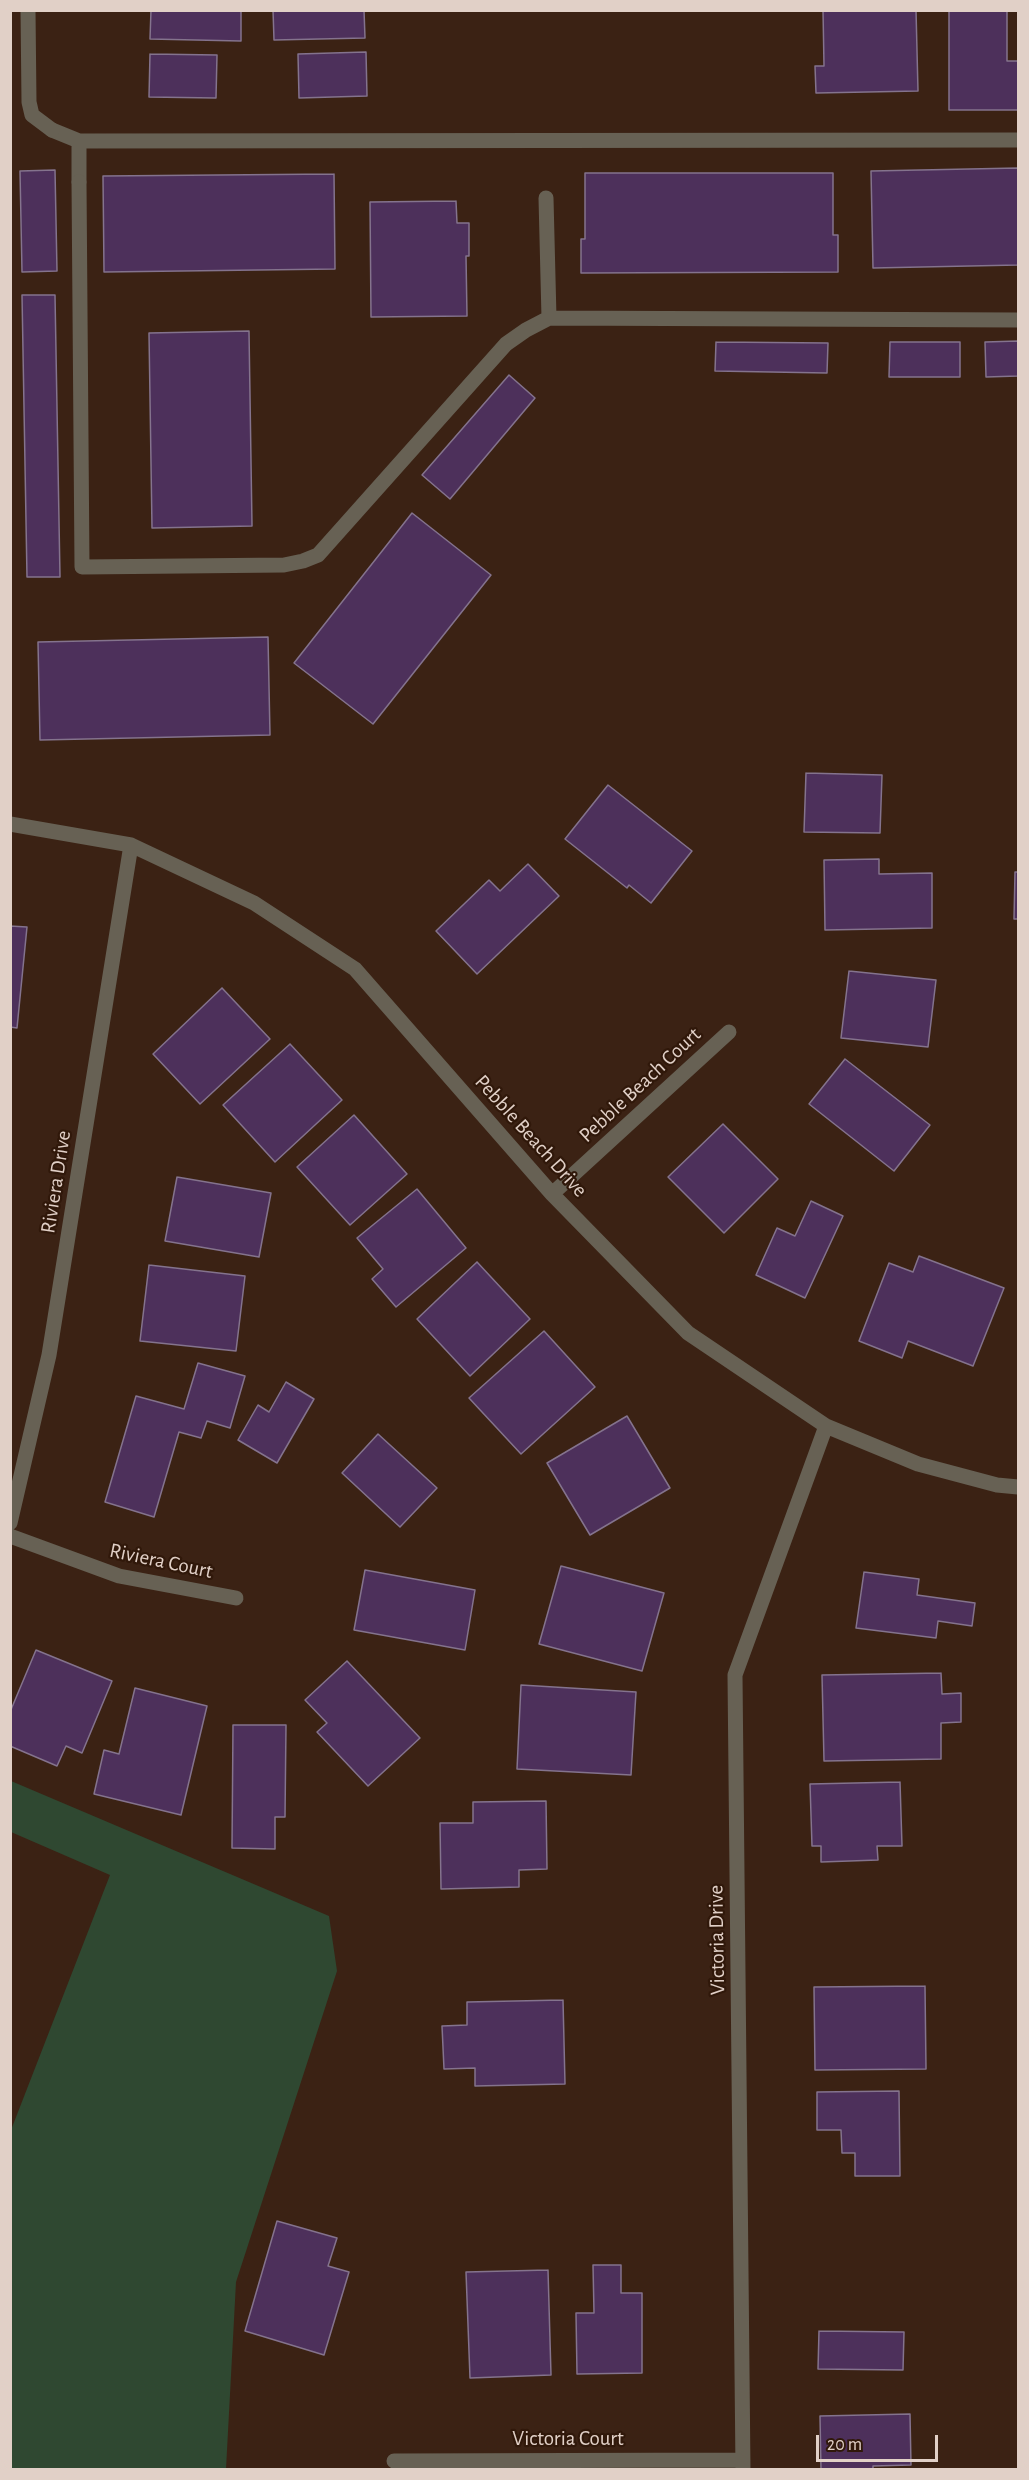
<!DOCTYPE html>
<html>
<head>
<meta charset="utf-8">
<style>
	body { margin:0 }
	#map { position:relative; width:1029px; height:2480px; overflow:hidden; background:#3b2214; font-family:"Alegreya Sans",sans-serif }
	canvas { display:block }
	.frame { position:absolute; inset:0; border:12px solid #e1d0c7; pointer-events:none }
	.scale { position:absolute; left:816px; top:2435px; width:122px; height:27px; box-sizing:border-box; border:3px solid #e1d0c7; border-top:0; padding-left:8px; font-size:18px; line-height:21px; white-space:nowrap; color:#e1d0c7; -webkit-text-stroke:4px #30180a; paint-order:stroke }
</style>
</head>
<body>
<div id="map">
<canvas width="1029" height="2480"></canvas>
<div class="frame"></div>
<div class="scale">20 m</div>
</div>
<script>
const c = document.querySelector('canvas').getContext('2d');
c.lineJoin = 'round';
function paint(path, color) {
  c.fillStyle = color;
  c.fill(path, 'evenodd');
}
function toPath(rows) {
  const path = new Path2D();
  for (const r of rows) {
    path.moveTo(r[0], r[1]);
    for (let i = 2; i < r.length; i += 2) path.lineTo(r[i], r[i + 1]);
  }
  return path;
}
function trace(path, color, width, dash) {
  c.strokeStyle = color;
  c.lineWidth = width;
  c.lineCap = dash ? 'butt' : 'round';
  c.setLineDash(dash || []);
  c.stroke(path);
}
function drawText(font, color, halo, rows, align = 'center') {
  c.font = font + ' "Alegreya Sans",sans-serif';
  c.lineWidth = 4.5;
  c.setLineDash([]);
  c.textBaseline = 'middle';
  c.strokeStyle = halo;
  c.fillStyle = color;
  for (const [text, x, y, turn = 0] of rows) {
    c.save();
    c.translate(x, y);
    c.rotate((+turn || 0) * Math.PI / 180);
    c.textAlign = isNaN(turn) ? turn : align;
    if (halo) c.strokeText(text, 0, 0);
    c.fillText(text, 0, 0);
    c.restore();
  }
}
const green = toPath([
	[11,1781,329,1916,337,1971,236,2282,226,2469,11,2469,11,2130,110,1875,11,1832]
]);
const building = toPath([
	[151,10,241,10,241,41,150,39,151,10],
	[273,10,364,10,365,38,274,40,273,10],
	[823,10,916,10,918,91,816,93,815,66,824,66,823,10],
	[949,10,1007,10,1007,61,1018,61,1018,110,949,110,949,10],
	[366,52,367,96,299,98,298,54,366,52],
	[150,54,217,55,216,98,149,97,150,54],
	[1018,168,1018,265,873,268,871,171,1018,168],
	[55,170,57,271,22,272,20,171,55,170],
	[585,173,833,173,833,235,838,235,838,272,581,273,581,239,585,239,585,173],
	[334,174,335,269,104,272,103,176,334,174],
	[456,201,457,223,469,223,469,256,466,256,467,316,371,317,370,202,456,201],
	[22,295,55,295,60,577,27,577,22,295],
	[249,331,252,526,152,528,149,333,249,331],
	[1018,341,1018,376,986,377,985,342,1018,341],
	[716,342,828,343,827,373,715,371,716,342],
	[890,342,960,342,960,377,889,377,890,342],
	[509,375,535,398,450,499,422,475,509,375],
	[412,513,491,575,373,724,294,663,412,513],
	[268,637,270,735,40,740,38,642,268,637],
	[806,773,882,775,880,833,804,832,806,773],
	[608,785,692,851,651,903,629,885,627,888,565,839,608,785],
	[879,859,879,874,932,873,932,928,825,930,824,860,879,859],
	[528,864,559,896,477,974,436,931,489,880,500,891,528,864],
	[1015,872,1018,872,1018,919,1014,919,1015,872],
	[10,926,27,927,17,1028,10,1027,10,926],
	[849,971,936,980,928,1047,841,1038,849,971],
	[222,988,270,1039,200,1104,153,1054,222,988],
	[290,1044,342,1100,275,1162,223,1105,290,1044],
	[845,1059,930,1125,894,1171,809,1104,845,1059],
	[354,1115,407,1174,350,1225,297,1167,354,1115],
	[723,1124,778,1179,724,1233,668,1177,723,1124],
	[177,1177,271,1193,259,1257,165,1241,177,1177],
	[417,1189,466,1248,396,1307,372,1279,383,1269,357,1238,417,1189],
	[811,1201,843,1216,805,1298,756,1275,777,1228,795,1236,811,1201],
	[919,1256,1004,1288,973,1366,908,1341,902,1358,859,1341,889,1263,913,1272,919,1256],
	[477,1262,530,1319,470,1376,417,1319,477,1262],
	[149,1265,245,1276,236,1351,140,1341,149,1265],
	[544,1331,595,1387,521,1454,469,1398,544,1331],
	[198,1363,245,1376,230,1428,207,1421,201,1438,179,1432,154,1517,105,1502,136,1396,184,1409,198,1363],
	[286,1382,314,1399,277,1463,238,1440,258,1405,269,1412,286,1382],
	[627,1416,670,1488,590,1535,547,1463,627,1416],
	[378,1434,437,1488,400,1527,342,1473,378,1434],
	[561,1566,664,1593,642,1671,539,1644,561,1566],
	[365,1570,475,1590,465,1650,354,1630,365,1570],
	[864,1572,919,1579,917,1595,975,1603,972,1626,938,1621,936,1638,856,1628,864,1572],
	[36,1650,112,1681,82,1753,66,1746,57,1766,10,1746,10,1712,36,1650],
	[347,1661,420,1738,368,1786,317,1732,327,1723,305,1700,347,1661],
	[941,1673,942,1694,961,1693,961,1722,941,1723,941,1759,824,1761,822,1675,941,1673],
	[521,1685,636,1692,631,1775,517,1769,521,1685],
	[135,1688,207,1706,181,1815,94,1794,104,1750,119,1754,135,1688],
	[233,1725,286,1725,285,1817,275,1817,275,1849,232,1848,233,1725],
	[900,1782,902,1846,877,1846,878,1860,821,1862,821,1846,812,1846,810,1784,900,1782],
	[546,1801,547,1869,519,1870,519,1887,441,1889,440,1823,473,1823,473,1802,546,1801],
	[925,1986,926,2069,815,2070,814,1987,925,1986],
	[563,2000,565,2084,475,2086,475,2068,444,2069,442,2026,467,2025,467,2002,563,2000],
	[899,2091,900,2176,855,2176,855,2153,842,2153,841,2130,817,2130,817,2092,899,2091],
	[277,2221,337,2238,328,2266,349,2272,324,2355,245,2331,277,2221],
	[593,2265,621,2265,621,2293,642,2293,642,2373,577,2374,576,2313,594,2313,593,2265],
	[548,2270,551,2375,470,2378,466,2272,548,2270],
	[819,2331,904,2332,903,2370,818,2369,819,2331],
	[910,2414,911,2465,873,2466,873,2470,821,2470,820,2416,910,2414]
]);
const lane = toPath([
	[52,130,79,141,1018,140],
	[79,182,79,141]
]);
const street = toPath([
	[28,10,29,102,32,115,52,130],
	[79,182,82,567,284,565,303,561,318,555,506,344,526,330,549,318,1018,320],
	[546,198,549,318],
	[10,824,131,845,254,903,355,969,552,1194,688,1333,826,1426,918,1464,997,1485,1018,1487],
	[552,1194,729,1032],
	[10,1523,49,1355,131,845],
	[10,1536,119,1576,236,1598],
	[394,2461,743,2460],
	[743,2470,735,1675,826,1426]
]);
const streetNames = [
	["Pebble Beach Court",640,1085,-43],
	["Pebble Beach Drive",531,1136,48],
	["Riviera Drive",56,1182,-81],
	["Riviera Court",161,1561,12],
	["Victoria Drive",717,1940,-91],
	["Victoria Court",568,2439]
];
paint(green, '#2f4831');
paint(building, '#4d305b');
trace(building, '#84738d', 1.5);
trace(lane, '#676154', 15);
trace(street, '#676154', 15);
drawText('21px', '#e1d0c7', '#30180a', streetNames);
</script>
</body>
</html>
